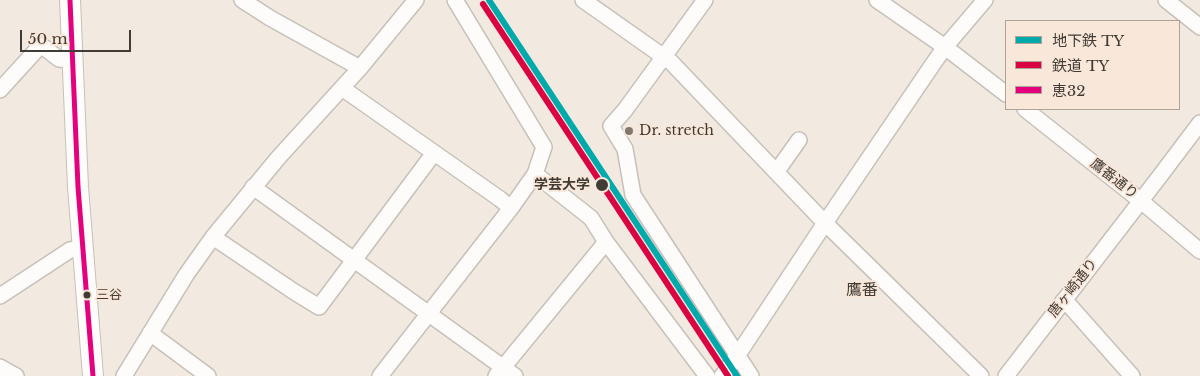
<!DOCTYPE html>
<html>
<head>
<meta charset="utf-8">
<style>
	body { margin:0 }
	#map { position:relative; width:1200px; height:376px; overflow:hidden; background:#f2e9e1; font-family:"Libre Baskerville","Noto Sans JP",serif }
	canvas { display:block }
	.legend { position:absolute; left:1005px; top:20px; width:175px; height:90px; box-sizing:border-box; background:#f9e8da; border:1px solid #afa398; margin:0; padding:6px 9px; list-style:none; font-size:15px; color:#413b35 }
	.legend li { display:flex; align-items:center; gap:10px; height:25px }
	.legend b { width:25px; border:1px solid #afa398 }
	.scale { position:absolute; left:20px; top:30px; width:111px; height:22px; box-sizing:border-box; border:2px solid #413b35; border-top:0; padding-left:6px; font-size:15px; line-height:18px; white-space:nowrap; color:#413b35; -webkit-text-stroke:4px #f9e8da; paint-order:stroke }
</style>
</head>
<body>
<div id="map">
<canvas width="1200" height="376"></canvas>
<ul class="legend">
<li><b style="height:6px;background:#01aaaa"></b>地下鉄 TY</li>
<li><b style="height:6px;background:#da0442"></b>鉄道 TY</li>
<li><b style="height:6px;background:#e5007d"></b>恵32</li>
</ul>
<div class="scale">50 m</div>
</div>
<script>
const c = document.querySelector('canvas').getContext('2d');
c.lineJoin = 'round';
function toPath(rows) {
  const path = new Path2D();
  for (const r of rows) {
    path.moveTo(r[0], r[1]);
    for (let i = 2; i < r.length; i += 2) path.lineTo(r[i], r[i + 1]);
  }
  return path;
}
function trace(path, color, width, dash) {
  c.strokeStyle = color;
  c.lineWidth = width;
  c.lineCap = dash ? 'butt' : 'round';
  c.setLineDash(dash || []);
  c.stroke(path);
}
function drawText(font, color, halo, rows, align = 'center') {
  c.font = font + ' "Libre Baskerville","Noto Sans JP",serif';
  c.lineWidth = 4;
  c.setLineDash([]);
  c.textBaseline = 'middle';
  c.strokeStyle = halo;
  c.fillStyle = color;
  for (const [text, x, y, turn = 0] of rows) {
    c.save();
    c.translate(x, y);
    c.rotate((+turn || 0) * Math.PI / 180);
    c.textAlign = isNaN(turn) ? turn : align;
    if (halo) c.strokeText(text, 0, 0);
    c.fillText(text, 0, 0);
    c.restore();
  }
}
const minor = toPath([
	[242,0,270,18,360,68],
	[583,0,671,62,825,223,981,376],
	[705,0,625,110,611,126,625,149,633,195,751,376],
	[877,0,945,47,1006,94],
	[1166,0,1200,27],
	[342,88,500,199,511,208],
	[0,90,41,45,59,59,72,60],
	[1025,109,1141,201,1200,251],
	[777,171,799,140],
	[535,174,591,218,606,242,707,376],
	[253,187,515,376],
	[213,237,293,291,319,307,434,153],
	[0,296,70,250,83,248],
	[1063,301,1070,306,1132,376],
	[150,333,208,376],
	[0,367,16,376],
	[124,376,186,275,213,237,278,158,360,68,416,0],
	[380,376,511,208,535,174,544,147,455,0],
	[496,376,606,242],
	[722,376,737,356,825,223,933,64,945,47,985,0],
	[1006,376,1160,176,1200,123]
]);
const major = toPath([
	[70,0,78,187,93,376]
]);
const bus1 = toPath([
	[70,0,78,187,93,376]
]);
const rail1 = toPath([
	[483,4,728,376]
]);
const metro1 = toPath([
	[489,0,737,376]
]);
const markers = [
	[629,131,5,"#7f7871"],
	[602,185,7,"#413b35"],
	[87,295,4.5,"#413b35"]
];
const busNames = [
	["三谷",96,295]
];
const poiNames = [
	["Dr. stretch",639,131]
];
const streetNames = [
	["鷹番通り",1114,179,38],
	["唐ヶ崎通り",1073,288,-52]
];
const stopNames = [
	["学芸大学",590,185]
];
const quarterNames = [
	["鷹番",862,290]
];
trace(minor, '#c7c0b9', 18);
trace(major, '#c7c0b9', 22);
trace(minor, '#fdfcfa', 15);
trace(major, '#fdfcfa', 20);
trace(bus1, '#e5007d', 5);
trace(rail1, '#da0442', 6);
trace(metro1, '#01aaaa', 6);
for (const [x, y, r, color] of markers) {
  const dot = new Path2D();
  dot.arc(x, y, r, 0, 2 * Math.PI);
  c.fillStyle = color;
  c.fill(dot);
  trace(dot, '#f9e8da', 2);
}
drawText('13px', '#413b35', '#f9e8da', busNames, 'left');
drawText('14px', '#413b35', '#f9e8da', poiNames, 'left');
drawText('14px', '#413b35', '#f9e8da', streetNames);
drawText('bold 14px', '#413b35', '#f9e8da', stopNames, 'right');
drawText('16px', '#413b35', '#f9e8da', quarterNames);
</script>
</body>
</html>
